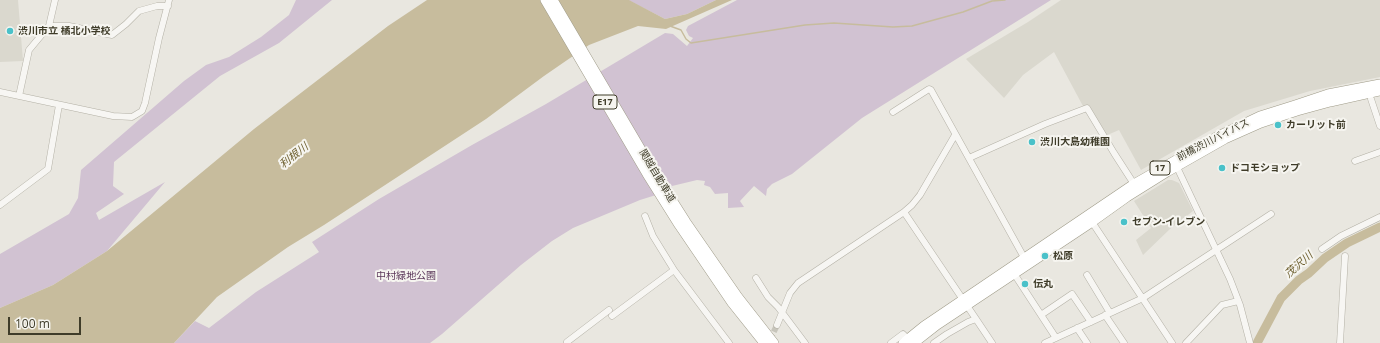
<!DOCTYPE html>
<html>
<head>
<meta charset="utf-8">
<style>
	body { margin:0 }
	#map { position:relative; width:1380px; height:343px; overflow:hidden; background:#e9e7e0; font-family:"Open Sans",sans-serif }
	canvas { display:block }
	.scale { position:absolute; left:8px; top:317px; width:73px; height:18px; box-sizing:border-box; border:2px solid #3f3c29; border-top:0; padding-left:5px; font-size:12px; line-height:14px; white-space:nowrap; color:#3f3c29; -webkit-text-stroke:3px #f6f5f0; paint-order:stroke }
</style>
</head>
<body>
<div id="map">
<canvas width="1380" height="343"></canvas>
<div class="scale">100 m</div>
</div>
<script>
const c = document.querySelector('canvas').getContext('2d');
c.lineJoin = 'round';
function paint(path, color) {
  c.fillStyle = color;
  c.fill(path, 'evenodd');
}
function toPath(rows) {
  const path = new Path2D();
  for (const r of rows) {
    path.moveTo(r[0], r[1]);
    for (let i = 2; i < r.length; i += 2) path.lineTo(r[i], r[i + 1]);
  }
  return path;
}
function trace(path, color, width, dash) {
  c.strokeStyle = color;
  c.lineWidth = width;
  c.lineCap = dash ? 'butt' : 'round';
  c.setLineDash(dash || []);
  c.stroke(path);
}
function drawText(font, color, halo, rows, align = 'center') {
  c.font = font + ' "Open Sans","Noto Sans JP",sans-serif';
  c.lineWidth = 4;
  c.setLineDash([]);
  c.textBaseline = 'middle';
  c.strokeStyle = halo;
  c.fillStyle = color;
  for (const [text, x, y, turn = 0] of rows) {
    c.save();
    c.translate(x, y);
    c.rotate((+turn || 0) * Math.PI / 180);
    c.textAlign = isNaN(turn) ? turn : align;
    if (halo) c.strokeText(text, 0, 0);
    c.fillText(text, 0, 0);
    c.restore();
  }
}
const built = toPath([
	[0,0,18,0,23,61,0,62],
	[1061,0,1380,0,1380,77,1310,91,1244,111,1141,170,1119,130,1105,136,1084,108,1054,52,1023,75,1004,98,966,59,1028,22],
	[1168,180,1172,180,1179,183,1193,211,1170,229,1143,255,1136,240,1151,228,1134,201]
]);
const green = toPath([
	[296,0,332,0,279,43,220,76,114,162,113,186,124,194,96,213,99,220,165,182,107,251,53,285,0,308,0,254,69,214,78,198,81,170,184,81,206,65,229,57,261,37,289,15],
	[628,0,716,0,687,14,665,19],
	[737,0,1051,0,862,118,792,174,772,184,767,189,766,196,754,186,740,201,744,207,728,208,728,193,715,194,710,187,704,185,705,181,697,180,672,186,672,190,640,200,573,228,552,241,521,265,442,334,430,343,174,343,195,321,209,328,256,292,319,252,312,242,379,199,472,145,546,104,665,33,673,34,687,46,693,38,689,36,686,30,688,26]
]);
const water = toPath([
	[427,0,629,0,665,19,687,14,716,0,732,0,666,29,638,26,589,45,544,76,486,119,324,225,288,247,217,297,174,343,0,343,0,308,53,285,107,251,254,129,388,26]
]);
const stream = toPath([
	[670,26,681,30,686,39,691,43,805,25,834,23,893,27,912,26,963,12,992,1,1005,0]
]);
const river = toPath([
	[1257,343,1281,298,1299,280,1309,273,1325,258,1347,243,1380,227]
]);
const minorTunnel = toPath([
	[770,340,777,325]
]);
const minor = toPath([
	[49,26,69,26,112,35,126,24,139,11,157,6,168,6],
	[0,92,113,116,132,117,142,111,145,103,159,38,169,0],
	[19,96,29,50,49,26,55,0],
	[1371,99,1380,126],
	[893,112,929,89,931,90,1026,261],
	[969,158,1045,124,1087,108,1114,153,1134,184],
	[1355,161,1380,152],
	[1175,163,1230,279,1240,305,1250,343],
	[0,205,48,169,59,105],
	[904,212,976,319,968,322,947,334,934,343],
	[645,216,653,236,674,270,729,343],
	[1092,222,1172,343],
	[1322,249,1341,236,1380,217],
	[1013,272,1056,338],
	[1087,275,1110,313],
	[756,278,768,297,778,307,805,343],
	[1041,315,1072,294,1091,322],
	[1105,315,1124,343],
	[612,316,674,270],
	[976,319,992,343],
	[777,325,790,293,798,283,904,212,912,205,920,195,955,135],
	[1077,328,1087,343],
	[567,342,609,310],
	[891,343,903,334,908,339],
	[1045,343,1143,298,1271,214],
	[1186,343,1222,305,1238,301],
	[1340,343,1345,256]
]);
const highway = toPath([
	[545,0,647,174,679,225,732,303,764,343],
	[553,0,653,170,686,222,738,297,774,343],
	[903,343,924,326,1134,184,1218,136,1260,116,1295,105,1328,94,1380,84],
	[914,343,937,325,1092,222,1127,197,1167,172,1225,139,1261,123,1297,111,1330,102,1380,91]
]);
const markers = [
	[10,31,4,"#4ac1c9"],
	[1278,125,4,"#4ac1c9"],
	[1032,142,4,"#4ac1c9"],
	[1222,168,4,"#4ac1c9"],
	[1124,222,4,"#4ac1c9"],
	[1045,256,4,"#4ac1c9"],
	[1025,284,4,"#4ac1c9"]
];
const shields = [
	[605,102,24],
	[1160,168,20]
];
const shieldNames = [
	["E17",605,102],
	["17",1160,168]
];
const poiNames = [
	["渋川市立 橘北小学校",18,31],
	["カーリット前",1286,125],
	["渋川大島幼稚園",1040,142],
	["ドコモショップ",1230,168],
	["セブン-イレブン",1132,222],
	["松原",1053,256],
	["伝丸",1033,284]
];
const streetNames = [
	["前橋渋川バイパス",1213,140,-27],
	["関越自動車道",657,176,59]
];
const parkNames = [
	["中村緑地公園",406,276]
];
const waterNames = [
	["利根川",294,156,-38],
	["茂沢川",1299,265,-42]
];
paint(built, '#dad8ce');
paint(green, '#d1c2d2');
paint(water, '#c7bc9d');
trace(stream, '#c7bc9d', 1.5);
trace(river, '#c7bc9d', 9);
trace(minorTunnel, '#c7c5bb', 6, [6, 3]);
trace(minor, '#b3b0a5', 7);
trace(highway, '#9f9b88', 10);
trace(minor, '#f7f6f3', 6);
trace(highway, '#fff', 9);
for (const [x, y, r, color] of markers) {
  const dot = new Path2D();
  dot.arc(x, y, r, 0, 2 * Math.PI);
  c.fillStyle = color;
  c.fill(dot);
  trace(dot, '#f6f5f0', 1.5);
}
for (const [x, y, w] of shields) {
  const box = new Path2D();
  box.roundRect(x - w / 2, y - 7, w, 14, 3);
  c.fillStyle = '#f6f5f0';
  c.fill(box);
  trace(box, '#3f3c29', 1);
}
drawText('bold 9px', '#3f3c29', null, shieldNames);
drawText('bold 10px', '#3f3c29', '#f6f5f0', poiNames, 'left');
drawText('10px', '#3f3c29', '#f6f5f0', streetNames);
drawText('10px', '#5b375a', '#f6f5f0', parkNames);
drawText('italic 11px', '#726435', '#f6f5f0', waterNames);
</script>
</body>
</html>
